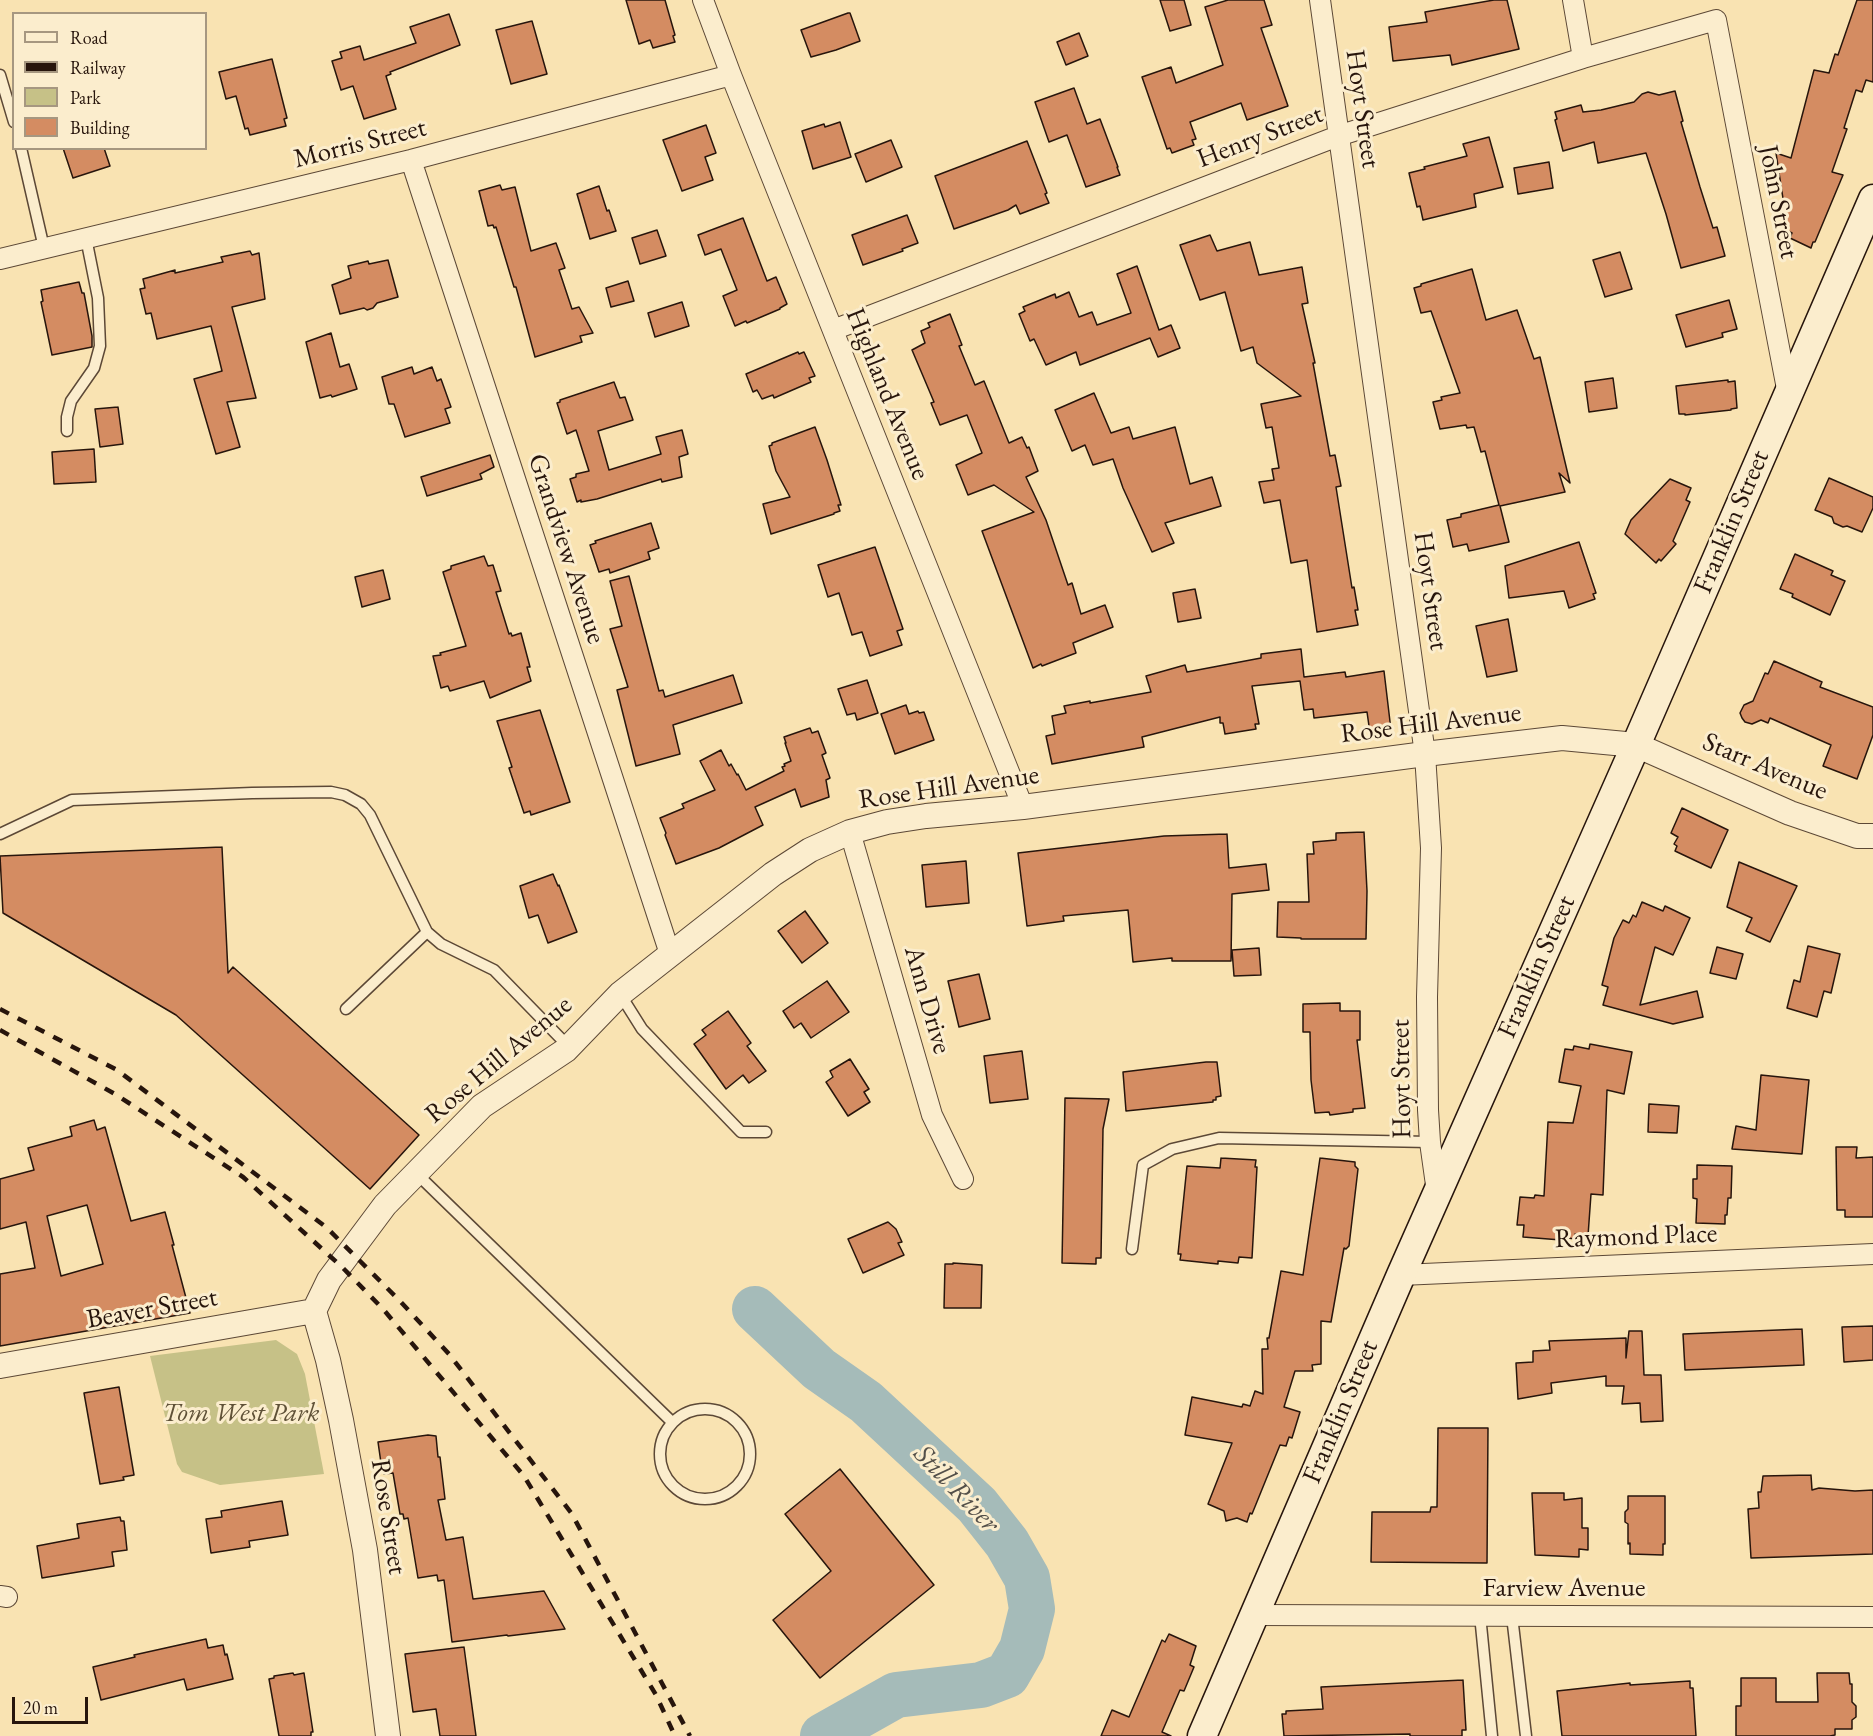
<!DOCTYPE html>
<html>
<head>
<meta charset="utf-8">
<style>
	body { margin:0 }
	#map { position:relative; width:1873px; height:1736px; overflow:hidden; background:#f9e3b2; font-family:"EB Garamond",serif }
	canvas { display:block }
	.legend { position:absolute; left:12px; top:12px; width:195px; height:138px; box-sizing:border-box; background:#fbedcd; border:2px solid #a69780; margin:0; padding:8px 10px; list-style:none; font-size:18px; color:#27150c }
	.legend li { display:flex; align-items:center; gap:12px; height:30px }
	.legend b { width:30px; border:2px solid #a69780 }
	.scale { position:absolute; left:12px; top:1697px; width:76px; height:27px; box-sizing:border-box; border:3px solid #27150c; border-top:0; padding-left:8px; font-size:18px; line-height:21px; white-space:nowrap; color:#27150c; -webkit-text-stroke:4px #fbedcd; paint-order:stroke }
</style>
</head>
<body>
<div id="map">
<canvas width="1873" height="1736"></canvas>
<ul class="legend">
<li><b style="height:8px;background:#fbedcd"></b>Road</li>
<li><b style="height:8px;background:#27150c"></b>Railway</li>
<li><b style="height:16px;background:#c6c187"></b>Park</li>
<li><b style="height:16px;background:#d48c62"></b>Building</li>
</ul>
<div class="scale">20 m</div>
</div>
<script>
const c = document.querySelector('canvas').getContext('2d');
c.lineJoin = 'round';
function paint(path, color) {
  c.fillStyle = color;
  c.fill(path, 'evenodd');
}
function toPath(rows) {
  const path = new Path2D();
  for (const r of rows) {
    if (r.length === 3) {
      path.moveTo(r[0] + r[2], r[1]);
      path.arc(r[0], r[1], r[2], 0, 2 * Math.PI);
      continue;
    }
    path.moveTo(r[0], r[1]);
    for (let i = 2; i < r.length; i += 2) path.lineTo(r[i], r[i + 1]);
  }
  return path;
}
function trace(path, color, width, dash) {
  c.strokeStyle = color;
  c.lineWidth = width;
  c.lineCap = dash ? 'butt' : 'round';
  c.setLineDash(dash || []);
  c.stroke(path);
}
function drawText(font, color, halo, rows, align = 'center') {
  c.font = font + ' "EB Garamond",serif';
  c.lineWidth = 6;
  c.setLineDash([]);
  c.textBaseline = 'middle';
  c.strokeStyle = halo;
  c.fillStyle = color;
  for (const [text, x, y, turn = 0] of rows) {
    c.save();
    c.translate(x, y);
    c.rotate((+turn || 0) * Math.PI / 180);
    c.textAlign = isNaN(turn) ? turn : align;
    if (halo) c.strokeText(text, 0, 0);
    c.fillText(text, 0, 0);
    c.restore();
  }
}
const green = toPath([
	[276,1340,297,1354,305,1374,324,1474,220,1485,182,1472,177,1464,150,1356]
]);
const river = toPath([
	[755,1309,819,1369,866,1402,977,1505,1007,1543,1027,1578,1032,1609,1022,1649,1007,1675,981,1685,896,1695,823,1736]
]);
const building = toPath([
	[626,0,665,0,675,35,673,36,675,42,653,48,650,40,639,44,626,0],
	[1160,0,1184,0,1191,25,1170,31,1160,0],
	[1228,0,1264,0,1272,25,1261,28,1288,106,1247,120,1241,103,1190,122,1196,139,1192,140,1194,145,1172,153,1170,148,1167,149,1142,77,1171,67,1176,83,1223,65,1205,7,1228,0],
	[1494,0,1507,0,1519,49,1452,65,1450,55,1393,61,1389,27,1427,22,1425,12,1494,0],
	[1857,0,1873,0,1873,82,1866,80,1862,92,1856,90,1844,128,1847,129,1832,172,1843,175,1815,242,1813,242,1811,248,1790,238,1792,233,1788,231,1776,153,1791,158,1814,70,1829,73,1835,54,1838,55,1857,0],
	[848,13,850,13,860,41,836,50,811,57,801,30,848,13],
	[449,14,460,45,390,72,391,74,386,76,396,109,364,119,353,86,341,90,332,61,342,58,340,52,360,46,364,60,416,43,410,27,449,14],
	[532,21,547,74,511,84,496,30,532,21],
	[1079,33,1088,56,1066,65,1057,42,1079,33],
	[272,59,287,118,284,119,286,126,250,135,248,128,245,129,236,96,226,99,219,72,272,59],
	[1074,88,1087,124,1100,119,1118,167,1117,167,1120,175,1086,187,1067,135,1049,142,1035,102,1074,88],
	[1675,91,1683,121,1681,122,1700,187,1713,228,1717,227,1725,256,1681,268,1666,214,1646,153,1598,163,1594,142,1563,151,1555,120,1557,119,1555,112,1581,105,1583,112,1601,110,1634,102,1642,94,1648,92,1659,95,1675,91],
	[840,122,851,157,813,169,802,131,824,124,825,127,840,122],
	[706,125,716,153,705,157,713,180,682,191,663,140,706,125],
	[1489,137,1503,187,1474,194,1476,207,1423,220,1420,206,1417,207,1409,173,1425,169,1424,167,1467,156,1463,144,1489,137],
	[891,140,902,167,866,182,855,154,891,140],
	[1027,141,1047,193,1045,194,1049,203,1020,214,1016,205,1008,210,954,229,935,176,1027,141],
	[63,148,104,148,110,166,73,178,63,148],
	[1549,162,1553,188,1518,194,1514,168,1549,162],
	[500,185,502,190,515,187,531,251,556,243,565,268,559,270,572,309,579,307,593,333,580,336,582,342,535,357,516,287,514,287,496,227,494,228,493,225,488,226,479,191,500,185],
	[599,186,607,211,609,210,616,231,590,239,577,194,599,186],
	[907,215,918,243,902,249,903,251,863,265,852,235,907,215],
	[743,218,767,281,776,277,787,304,780,308,780,309,747,323,746,321,735,326,723,296,737,290,721,249,705,255,698,235,743,218],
	[657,230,666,256,640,264,632,238,657,230],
	[1210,235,1217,251,1250,242,1259,275,1302,267,1308,303,1302,304,1315,363,1313,363,1330,456,1335,455,1341,486,1336,487,1352,588,1354,587,1358,610,1355,610,1358,625,1317,632,1307,560,1291,563,1280,500,1264,503,1259,482,1274,480,1272,469,1279,468,1272,427,1266,428,1261,404,1301,396,1257,363,1253,347,1241,351,1225,292,1200,300,1180,245,1210,235],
	[250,251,252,255,259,253,265,299,232,307,256,398,227,402,240,447,216,454,194,379,222,371,211,326,157,339,151,313,146,314,140,289,145,288,143,279,175,270,175,273,223,262,221,257,250,251],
	[1620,252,1632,289,1605,297,1593,260,1620,252],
	[388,260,398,297,377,303,373,308,367,310,364,308,340,314,332,285,351,278,348,266,368,261,369,264,388,260],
	[1137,266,1159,330,1171,325,1180,348,1158,357,1150,338,1080,365,1076,352,1046,365,1034,339,1030,341,1019,314,1025,311,1023,307,1055,294,1056,298,1069,292,1079,317,1092,312,1097,325,1131,313,1117,274,1137,266],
	[1472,269,1486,320,1517,310,1534,359,1540,357,1570,483,1559,473,1565,492,1500,506,1509,542,1469,551,1467,544,1453,547,1447,520,1461,517,1461,514,1499,505,1485,451,1481,452,1474,427,1467,428,1466,425,1440,429,1433,402,1442,400,1441,397,1460,393,1431,311,1421,313,1414,288,1421,286,1421,284,1472,269],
	[628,281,634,301,611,307,606,288,628,281],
	[79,282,82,293,84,293,92,336,92,347,52,355,41,302,43,301,41,290,79,282],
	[1729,300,1737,329,1722,333,1723,337,1686,347,1676,315,1729,300],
	[682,302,689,326,655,337,648,313,682,302],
	[950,314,962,345,959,346,975,385,984,381,1009,443,1022,437,1027,448,1029,447,1038,471,1026,477,1046,520,1068,585,1072,583,1081,614,1105,605,1113,627,1073,643,1076,653,1042,666,1041,664,1033,668,982,531,1034,512,994,485,968,495,956,465,982,453,967,415,940,425,931,403,934,402,912,350,925,343,921,331,930,327,928,323,950,314],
	[331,333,340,367,349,364,357,389,332,397,331,395,320,398,306,342,331,333],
	[798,352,799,354,804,352,815,376,809,378,811,382,774,398,773,395,762,399,757,390,753,392,746,374,798,352],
	[412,367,414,374,432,367,437,381,441,379,451,407,445,409,450,423,405,437,394,404,389,404,382,377,412,367],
	[1613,378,1617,408,1589,412,1585,382,1613,378],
	[1728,380,1728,382,1735,381,1737,408,1731,409,1731,410,1685,415,1685,414,1679,414,1676,386,1728,380],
	[614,382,620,398,625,397,633,420,598,431,609,470,661,454,656,437,682,430,688,454,679,457,682,477,662,482,661,479,597,499,581,502,581,500,577,502,570,479,576,477,576,474,589,471,576,430,567,434,557,403,560,402,560,400,614,382],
	[1094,393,1111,433,1129,427,1133,439,1175,427,1190,484,1212,477,1221,506,1165,523,1174,543,1152,552,1123,488,1113,459,1093,465,1085,445,1072,451,1055,410,1094,393],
	[118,407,123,444,100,447,95,409,118,407],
	[815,427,827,460,841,505,838,505,840,511,834,513,834,514,771,534,763,504,790,497,776,471,769,446,772,445,772,443,815,427],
	[94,449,96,482,54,484,52,452,94,449],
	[490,455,494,467,480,474,482,479,427,496,421,477,490,455],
	[1829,478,1873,497,1873,508,1862,532,1847,526,1843,527,1834,523,1832,517,1815,510,1829,478],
	[1670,479,1691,488,1686,500,1690,502,1673,541,1676,544,1661,561,1659,559,1656,563,1625,534,1631,520,1670,479],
	[651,523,659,548,648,552,650,559,610,573,609,569,599,572,590,545,596,543,595,541,651,523],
	[1579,542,1596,593,1593,594,1595,599,1569,608,1564,591,1509,598,1505,566,1579,542],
	[875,547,903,629,897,631,902,645,870,656,862,632,852,635,839,593,828,597,818,565,875,547],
	[1795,554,1833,571,1831,575,1845,581,1830,615,1792,597,1793,594,1780,589,1795,554],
	[484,556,488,566,493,565,501,591,496,592,509,634,511,633,512,636,521,633,530,667,527,667,531,681,490,698,484,681,450,691,448,686,441,688,433,656,441,655,440,653,466,646,443,572,451,569,451,566,484,556],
	[383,570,390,599,362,607,355,577,383,570],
	[629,576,659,691,663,690,665,697,733,675,742,703,673,725,680,754,636,766,617,690,628,687,610,629,622,626,610,581,629,576],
	[1195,589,1201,618,1178,622,1173,593,1195,589],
	[1508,619,1517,671,1487,677,1476,626,1508,619],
	[1301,649,1304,677,1345,672,1346,677,1384,671,1391,730,1370,733,1367,712,1314,718,1313,709,1304,710,1300,681,1252,686,1259,724,1255,724,1256,729,1225,734,1223,723,1220,723,1220,717,1142,737,1144,747,1052,764,1046,736,1055,734,1052,716,1066,713,1064,706,1090,701,1090,703,1151,692,1146,676,1185,665,1187,672,1261,658,1261,654,1301,649],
	[1774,661,1822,682,1820,687,1873,707,1873,735,1857,779,1823,766,1831,745,1770,718,1768,723,1761,720,1752,724,1745,722,1742,718,1740,713,1744,705,1753,701,1765,673,1768,674,1774,661],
	[867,680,878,713,857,720,855,713,847,715,838,689,867,680],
	[906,705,909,714,918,711,919,713,924,712,934,740,895,754,881,714,906,705],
	[540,710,570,802,531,815,530,811,524,813,509,768,512,767,497,721,540,710],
	[810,728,812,733,818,731,826,753,822,755,830,778,826,780,829,797,801,807,795,789,755,807,763,825,719,848,676,864,665,835,666,833,660,818,684,808,682,804,715,790,700,761,721,750,729,766,731,764,737,775,738,774,746,790,784,771,782,767,785,766,784,764,791,761,785,743,786,743,784,737,810,728],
	[1682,808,1728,830,1711,868,1675,851,1677,846,1674,844,1678,837,1671,833,1682,808],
	[1364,832,1367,891,1366,939,1301,939,1301,938,1277,937,1278,902,1309,902,1307,854,1314,854,1313,842,1336,840,1336,833,1364,832],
	[1227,834,1229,868,1266,864,1269,890,1232,894,1231,961,1172,961,1172,958,1133,962,1128,910,1063,916,1064,921,1027,926,1018,853,1164,836,1227,834],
	[222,847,228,973,233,967,419,1135,370,1189,176,1015,3,913,0,856,222,847],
	[966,861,969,903,926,907,922,865,966,861],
	[1739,862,1797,886,1770,942,1746,931,1752,918,1727,907,1739,862],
	[553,874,558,886,559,885,577,932,548,943,538,915,529,918,520,886,553,874],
	[1642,902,1663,911,1665,906,1690,918,1673,955,1655,947,1640,1005,1697,991,1703,1017,1673,1024,1603,1005,1608,987,1602,985,1614,938,1623,920,1629,923,1633,915,1636,917,1642,902],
	[805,911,828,943,802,963,778,931,805,911],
	[1808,946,1840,954,1831,993,1824,991,1817,1017,1787,1008,1794,980,1800,982,1808,946],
	[1717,947,1743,954,1736,979,1710,973,1717,947],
	[1259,948,1261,975,1234,976,1232,950,1259,948],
	[979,974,990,1019,959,1027,948,981,979,974],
	[827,981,849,1012,811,1038,801,1023,794,1028,783,1011,827,981],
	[1340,1003,1340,1011,1360,1011,1360,1040,1357,1040,1365,1108,1353,1109,1353,1112,1330,1115,1329,1112,1315,1113,1311,1080,1310,1032,1303,1032,1303,1004,1340,1003],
	[728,1011,751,1043,747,1046,766,1071,749,1083,743,1075,726,1089,694,1044,706,1035,702,1030,728,1011],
	[1590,1044,1632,1052,1624,1094,1607,1090,1603,1195,1591,1194,1588,1236,1575,1234,1575,1239,1561,1237,1561,1240,1523,1237,1524,1225,1517,1225,1520,1197,1534,1198,1535,1195,1544,1196,1548,1122,1573,1123,1581,1086,1559,1082,1565,1049,1573,1050,1574,1046,1589,1049,1590,1044],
	[1022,1051,1028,1099,990,1103,984,1056,1022,1051],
	[850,1059,869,1089,864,1092,870,1102,848,1116,826,1082,833,1077,830,1071,850,1059],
	[1206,1062,1217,1062,1221,1096,1216,1097,1216,1100,1213,1100,1213,1102,1126,1111,1123,1072,1206,1062],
	[1761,1075,1809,1080,1802,1154,1732,1149,1736,1126,1756,1130,1761,1075],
	[1065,1098,1109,1099,1103,1129,1101,1258,1096,1258,1096,1264,1062,1263,1065,1098],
	[1649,1104,1679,1106,1677,1133,1648,1132,1649,1104],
	[94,1120,97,1130,105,1127,131,1221,165,1212,174,1245,172,1245,190,1313,0,1346,0,1274,35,1268,26,1222,0,1229,0,1179,34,1170,28,1148,72,1136,70,1127,94,1120],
	[87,1205,103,1264,61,1276,47,1216,87,1205],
	[1836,1147,1857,1147,1856,1158,1873,1157,1873,1217,1845,1217,1845,1210,1837,1210,1836,1147],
	[1221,1158,1256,1160,1255,1167,1257,1167,1252,1258,1239,1257,1238,1263,1218,1261,1218,1264,1180,1260,1181,1254,1178,1254,1187,1166,1220,1168,1221,1158],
	[1320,1158,1355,1162,1355,1166,1358,1169,1349,1246,1346,1249,1344,1248,1331,1322,1321,1321,1321,1364,1312,1365,1313,1371,1295,1371,1284,1407,1300,1412,1292,1438,1289,1437,1286,1446,1280,1445,1252,1514,1250,1513,1247,1522,1237,1518,1226,1521,1224,1511,1208,1504,1232,1443,1185,1435,1192,1397,1242,1407,1243,1404,1250,1406,1255,1391,1263,1394,1262,1349,1268,1349,1267,1338,1269,1338,1281,1271,1303,1275,1320,1158],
	[1697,1165,1732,1166,1731,1198,1728,1198,1727,1215,1725,1215,1725,1224,1696,1223,1697,1199,1693,1198,1693,1179,1697,1179,1697,1165],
	[888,1222,896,1229,902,1242,898,1243,904,1255,863,1273,848,1239,888,1222],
	[953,1263,982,1265,981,1308,944,1308,945,1264,953,1264,953,1263],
	[1873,1326,1873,1360,1844,1362,1842,1327,1873,1326],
	[1802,1329,1804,1365,1685,1370,1683,1334,1802,1329],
	[1629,1331,1642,1331,1644,1375,1661,1375,1663,1421,1641,1422,1640,1403,1622,1404,1624,1386,1606,1386,1606,1376,1551,1383,1552,1393,1518,1399,1516,1363,1533,1362,1533,1351,1550,1350,1549,1341,1626,1338,1626,1358,1629,1331],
	[119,1387,134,1475,123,1477,124,1480,100,1484,84,1393,119,1387],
	[1438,1428,1488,1428,1487,1563,1371,1562,1372,1512,1430,1512,1431,1507,1437,1507,1438,1428],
	[428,1435,436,1436,438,1457,440,1457,445,1499,438,1500,446,1540,463,1537,473,1599,544,1591,565,1629,508,1636,507,1635,452,1642,444,1580,438,1581,437,1575,418,1578,408,1518,404,1519,403,1514,400,1514,393,1473,384,1474,384,1470,382,1470,378,1442,428,1435],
	[840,1469,934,1585,820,1678,773,1620,831,1571,785,1514,840,1469],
	[1811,1475,1812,1490,1819,1488,1855,1491,1873,1490,1873,1554,1751,1558,1748,1509,1759,1508,1758,1492,1761,1492,1763,1476,1811,1475],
	[1532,1493,1564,1493,1564,1500,1582,1498,1582,1528,1588,1528,1588,1550,1579,1549,1579,1557,1535,1555,1532,1493],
	[1628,1496,1665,1496,1665,1544,1663,1544,1663,1555,1630,1554,1630,1543,1628,1544,1628,1524,1625,1522,1625,1512,1628,1509,1628,1496],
	[282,1501,288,1535,249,1541,250,1547,211,1553,206,1519,222,1517,221,1511,282,1501],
	[120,1517,121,1521,124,1521,127,1550,112,1552,114,1566,42,1578,37,1546,79,1538,77,1524,120,1517],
	[1169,1634,1196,1646,1190,1665,1194,1667,1184,1691,1180,1690,1162,1732,1171,1736,1101,1736,1112,1710,1129,1717,1162,1640,1165,1642,1169,1634],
	[206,1639,208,1648,223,1645,225,1655,227,1654,233,1679,187,1690,184,1679,101,1700,93,1667,135,1657,134,1655,206,1639],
	[464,1647,476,1736,440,1736,436,1709,413,1712,405,1654,464,1647],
	[293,1673,294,1675,304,1673,313,1732,311,1732,311,1736,279,1736,269,1679,274,1678,274,1676,293,1673],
	[1817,1673,1849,1673,1850,1684,1852,1684,1852,1702,1856,1706,1856,1717,1852,1720,1852,1729,1835,1729,1835,1735,1830,1736,1736,1736,1736,1706,1741,1706,1741,1678,1776,1678,1776,1702,1818,1702,1817,1673],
	[1463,1680,1466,1730,1462,1730,1462,1736,1410,1736,1410,1734,1284,1736,1282,1714,1286,1714,1286,1711,1323,1709,1321,1687,1463,1680],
	[1690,1681,1690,1688,1693,1688,1696,1736,1562,1736,1557,1691,1630,1683,1630,1685,1690,1681]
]);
const service = toPath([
	[0,75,14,122],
	[21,148,44,248],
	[67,431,67,417,71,401,94,368,100,346,98,298,86,238],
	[0,834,72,800,252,793,331,792,345,795,361,804,370,815,427,932,441,944,494,970,569,1047],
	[620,994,642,1029,741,1132,766,1132],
	[346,1009,427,932],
	[416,1173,672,1422],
	[1132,1249,1143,1165,1172,1149,1219,1138,1430,1142],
	[705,1454,45],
	[1480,1615,1492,1736],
	[1512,1616,1526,1736]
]);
const minor = toPath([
	[703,0,731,75,1023,807],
	[1320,0,1425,754,1431,848,1427,997,1428,1110,1430,1142,1437,1192],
	[1573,0,1583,58],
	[411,160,670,954],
	[0,259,411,160,731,75],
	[833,330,1338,136,1583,58,1716,20,1788,394],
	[850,832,932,1115,963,1179],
	[1401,1275,1873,1254],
	[0,1596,7,1597],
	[1254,1615,1873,1617]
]);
const tertiary = toPath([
	[314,1311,329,1280,385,1205,482,1106,566,1050,620,994,773,874,810,850,850,832,887,822,926,816,1023,807,1425,754,1562,738,1636,745,1790,813,1857,836,1873,836],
	[314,1311,328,1360,341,1420,365,1550,388,1736],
	[0,1366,314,1311]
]);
const secondary = toPath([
	[1202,1736,1401,1275,1636,745,1873,199]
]);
const rail = toPath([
	[0,1009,117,1070,326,1227,399,1300,449,1354,572,1514,690,1736],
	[0,1030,115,1094,243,1177,343,1268,383,1309,524,1476,656,1695,675,1736]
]);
const streetNames = [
	["Hoyt Street",1362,109,82],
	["Henry Street",1260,137,-21],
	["Morris Street",360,144,-14],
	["John Street",1778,202,79],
	["Highland Avenue",887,394,68],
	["Franklin Street",1732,522,-67],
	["Grandview Avenue",566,549,72],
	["Hoyt Street",1430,591,82],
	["Rose Hill Avenue",1431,724,-7],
	["Starr Avenue",1765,767,23],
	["Rose Hill Avenue",949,788,-8],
	["Franklin Street",1537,967,-66],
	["Ann Drive",927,1000,74],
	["Rose Hill Avenue",499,1060,-40],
	["Hoyt Street",1402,1079,-91],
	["Raymond Place",1636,1237,-2],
	["Beaver Street",152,1309,-10],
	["Franklin Street",1341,1412,-67],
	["Rose Street",388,1517,81],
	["Farview Avenue",1564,1589]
];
const parkNames = [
	["Tom West Park",241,1414]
];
const waterNames = [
	["Still River",956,1489,46]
];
paint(green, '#c6c187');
trace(river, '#a5bbb9', 46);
paint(building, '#d48c62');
trace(building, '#27150c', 1.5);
trace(service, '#5c4836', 13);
trace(minor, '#5c4836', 22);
trace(tertiary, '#5c4836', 26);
trace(secondary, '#27150c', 31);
trace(service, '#fbedcd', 10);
trace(minor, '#fbedcd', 20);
trace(tertiary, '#fbedcd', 24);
trace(secondary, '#fbedcd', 28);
trace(rail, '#27150c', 4.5, [10, 10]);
drawText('27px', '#27150c', '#fbedcd', streetNames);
drawText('italic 27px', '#5f5137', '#fbedcd', parkNames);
drawText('italic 28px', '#534f49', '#fbedcd', waterNames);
</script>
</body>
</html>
